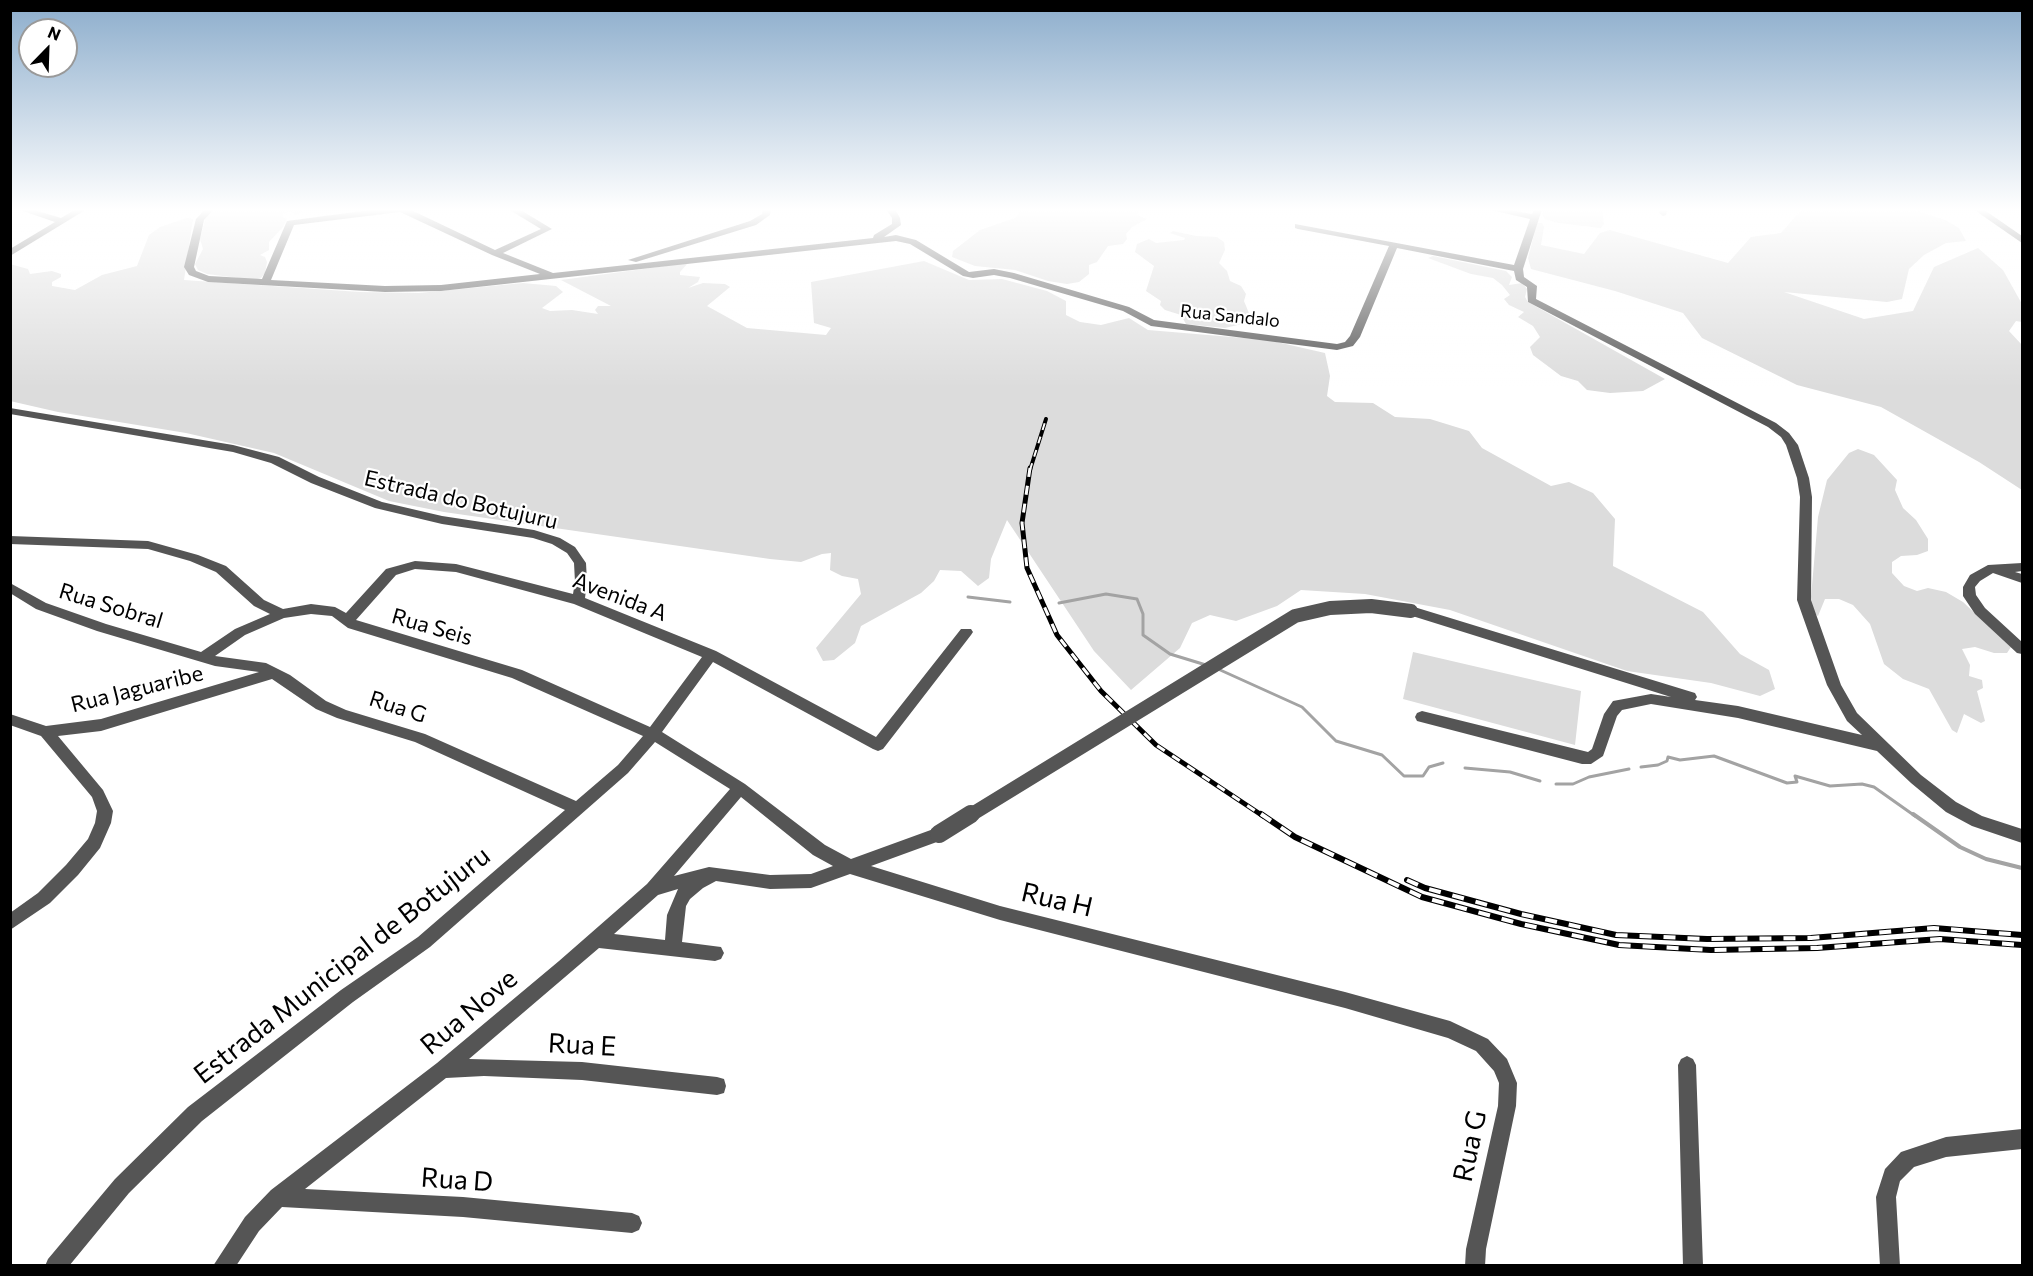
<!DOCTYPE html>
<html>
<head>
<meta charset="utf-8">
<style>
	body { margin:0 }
	#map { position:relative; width:2033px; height:1276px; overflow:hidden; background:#fff; font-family:Commissioner,sans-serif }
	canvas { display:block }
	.frame { position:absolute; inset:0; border:12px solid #000; pointer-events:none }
	.north { position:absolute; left:18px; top:18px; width:60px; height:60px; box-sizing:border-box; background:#fff; border:2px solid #999; border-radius:50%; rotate:23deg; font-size:16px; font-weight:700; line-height:24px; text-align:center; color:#000 }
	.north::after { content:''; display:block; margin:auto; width:21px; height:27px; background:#000; clip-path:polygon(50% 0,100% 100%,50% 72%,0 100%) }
</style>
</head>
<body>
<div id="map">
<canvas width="2033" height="1276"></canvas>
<div class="frame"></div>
<div class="north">N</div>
</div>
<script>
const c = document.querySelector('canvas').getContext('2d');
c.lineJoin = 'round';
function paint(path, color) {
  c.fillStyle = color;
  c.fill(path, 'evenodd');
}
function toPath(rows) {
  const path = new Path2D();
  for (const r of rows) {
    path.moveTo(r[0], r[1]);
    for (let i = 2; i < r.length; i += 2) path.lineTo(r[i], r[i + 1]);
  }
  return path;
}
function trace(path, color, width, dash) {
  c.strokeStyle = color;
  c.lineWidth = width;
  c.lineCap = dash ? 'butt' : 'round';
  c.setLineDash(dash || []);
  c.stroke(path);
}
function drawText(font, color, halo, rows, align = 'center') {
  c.font = font + ' Commissioner,sans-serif';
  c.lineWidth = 4.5;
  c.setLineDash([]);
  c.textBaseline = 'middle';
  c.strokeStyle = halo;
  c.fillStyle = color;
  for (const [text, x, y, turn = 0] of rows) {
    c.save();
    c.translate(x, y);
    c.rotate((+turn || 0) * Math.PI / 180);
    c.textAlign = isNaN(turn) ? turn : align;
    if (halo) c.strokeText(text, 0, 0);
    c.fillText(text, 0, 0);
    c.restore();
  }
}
const green = toPath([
	[215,209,301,209,303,211,296,215,291,212,283,214,282,217,287,219,283,227,269,242,269,250,260,255,265,257,267,262,265,273,261,278,254,280,207,274,198,270,195,264,203,249,200,239,206,216],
	[1022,209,1138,209,1137,215,1147,219,1132,227,1126,234,1127,239,1123,244,1108,246,1097,262,1089,265,1089,274,1079,282,1067,284,1048,281,1015,270,975,266,952,257,953,251,980,230,1015,218],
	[1544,209,1602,209,1604,224,1601,228,1558,223,1545,219,1542,214],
	[1802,209,1912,209,1945,220,1959,228,1966,241,1946,243,1924,255,1909,269,1902,299,1887,302,1784,292,1864,319,1913,311,1934,267,1978,248,2003,270,2022,304,2022,322,2016,321,2009,331,2022,345,2022,490,1979,462,1881,407,1797,385,1702,338,1683,313,1615,291,1531,269,1528,258,1537,223,1542,223,1544,227,1541,245,1584,254,1600,233,1610,230,1728,263,1751,237,1781,233],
	[187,218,193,219,184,280,360,292,419,293,523,283,556,286,563,292,542,308,550,311,572,310,598,314,595,310,598,306,611,306,561,280,688,263,680,272,680,275,700,277,698,282,688,288,703,283,725,284,730,287,707,306,747,328,826,335,831,328,814,323,811,282,924,261,969,280,1002,279,1047,291,1066,301,1066,315,1080,322,1101,325,1129,318,1148,330,1268,340,1325,353,1330,376,1327,396,1335,402,1373,403,1395,417,1430,419,1469,431,1482,448,1551,486,1569,482,1593,493,1615,519,1613,566,1703,612,1740,654,1769,670,1775,689,1760,696,1711,683,1627,671,1450,610,1365,594,1301,590,1277,606,1236,621,1210,615,1192,623,1180,648,1131,690,1094,651,1007,520,991,559,989,578,978,586,961,571,940,570,934,581,921,593,861,626,855,643,834,660,823,661,816,648,861,594,858,579,842,576,830,570,831,553,822,554,801,562,770,559,444,512,389,501,274,453,186,433,58,412,10,401,10,264,28,269,30,274,52,271,61,274,61,277,52,282,52,286,75,290,102,275,137,266,149,235,160,227],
	[1173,231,1196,236,1217,237,1224,242,1225,250,1219,263,1227,271,1230,281,1241,286,1246,294,1244,301,1251,318,1246,323,1225,328,1186,324,1181,315,1165,310,1160,305,1161,301,1146,291,1154,266,1135,252,1137,244,1149,239,1156,243,1184,240,1185,238,1170,233],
	[1433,256,1506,271,1512,277,1509,285,1522,283,1527,289,1525,297,1528,302,1665,379,1643,391,1610,393,1587,390,1578,381,1561,376,1533,355,1530,347,1540,337,1533,326,1518,317,1524,312,1509,305,1504,299,1510,295,1502,285,1493,278,1471,274,1428,258],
	[1858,449,1874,455,1897,480,1895,490,1903,508,1916,520,1928,539,1928,551,1917,555,1901,556,1892,562,1892,573,1904,586,1917,591,1928,588,1946,592,1963,602,2011,647,2007,653,1994,653,1975,647,1962,649,1970,665,1969,676,1982,680,1983,688,1977,691,1985,721,1981,723,1964,714,1957,733,1952,730,1929,689,1903,679,1884,664,1870,624,1853,605,1839,599,1825,599,1818,616,1812,612,1811,597,1818,517,1827,480,1849,453],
	[1413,652,1581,691,1575,745,1403,699]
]);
const streamFar1 = toPath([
	[968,597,1010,602],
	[1059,603,1106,594,1137,599,1143,614,1143,635,1170,654,1206,665],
	[1218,669,1302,707,1336,741,1382,755,1404,776,1423,776,1429,767,1443,763],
	[1641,767,1658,765,1667,761,1668,757,1680,760,1714,756,1787,783,1797,782,1795,776,1830,786,1862,784,1874,787,1915,816],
	[1465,768,1510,772,1540,781],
	[1556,784,1573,784,1589,777,1629,769]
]);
const stream = toPath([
	[1913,814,1960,847,1986,859,2022,868]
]);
const minor = toPath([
	[17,209,31,209,61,218,76,209,87,209,10,256,10,249,55,222,17,209],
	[205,209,214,209,204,220,194,267,196,271,209,276,262,279,287,221,377,209,409,209,495,250,541,229,508,209,519,209,552,229,503,253,553,273,873,238,874,235,892,224,892,218,886,209,895,209,900,218,901,225,884,237,896,235,916,240,969,272,994,269,1014,273,1129,307,1154,320,1337,344,1345,342,1350,336,1389,246,1298,229,1295,228,1295,224,1514,265,1530,219,1486,209,1506,209,1532,214,1534,209,1542,209,1523,269,1524,277,1537,286,1536,299,1776,423,1789,433,1798,445,1809,478,1812,497,1811,600,1841,685,1857,713,1921,775,1956,802,1982,816,2022,829,2022,843,1972,826,1946,812,1911,783,1877,751,1738,718,1651,704,1622,710,1617,716,1603,756,1591,764,1582,764,1417,721,1415,717,1417,713,1422,711,1588,752,1592,749,1604,714,1613,701,1651,694,1671,697,1406,614,1404,611,1406,608,1411,606,1695,693,1697,697,1695,700,1738,706,1862,735,1847,721,1827,685,1797,600,1800,497,1797,478,1786,445,1781,437,1768,427,1528,302,1527,287,1516,280,1514,271,1397,248,1360,337,1353,346,1337,350,1151,326,1123,311,1010,278,994,275,973,278,963,276,910,244,896,241,441,291,385,292,208,282,189,275,184,267,196,219,205,209],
	[400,212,492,255,540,274,441,285,385,286,271,280,294,225,400,212],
	[763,209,771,209,770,215,756,225,636,262,628,260,750,221,762,214,763,209],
	[1660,209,1668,209,1666,215,1663,216,1659,213,1660,209],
	[1973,209,1983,209,2022,236,2022,243,1973,209],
	[10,408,233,445,279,457,319,477,382,502,442,516,534,530,560,538,575,547,586,563,587,582,585,598,716,651,876,737,961,629,971,629,973,632,971,635,883,749,878,751,873,749,713,662,662,732,745,784,825,845,851,859,939,827,945,829,947,834,945,839,871,866,1000,906,1345,992,1450,1021,1488,1039,1507,1059,1517,1083,1516,1106,1486,1249,1485,1266,1465,1266,1466,1249,1498,1106,1499,1083,1494,1071,1476,1051,1448,1038,1345,1008,1000,920,850,874,811,888,770,889,716,881,703,888,690,899,686,906,682,942,721,947,724,953,721,959,715,961,599,948,469,1059,582,1062,717,1077,724,1079,726,1086,724,1093,717,1095,582,1080,484,1076,446,1078,305,1189,463,1197,632,1213,639,1216,642,1223,639,1230,632,1233,463,1217,282,1207,259,1231,236,1266,213,1266,245,1217,271,1190,437,1063,559,961,647,884,730,789,655,742,628,773,430,947,353,1002,202,1121,129,1193,69,1266,45,1266,48,1259,115,1179,188,1107,341,990,418,937,565,810,415,742,337,718,316,709,272,679,101,731,58,736,103,790,113,811,111,823,100,848,78,875,50,903,10,930,10,913,38,893,66,865,88,839,95,823,97,811,92,797,41,736,10,725,10,714,46,726,101,719,259,672,215,666,97,631,36,609,10,593,10,583,46,603,106,624,201,652,235,629,270,614,254,606,216,572,190,561,148,549,10,544,10,536,148,541,198,555,226,566,264,600,283,609,311,604,335,607,346,613,386,569,415,561,456,564,573,594,575,582,574,563,567,553,552,544,533,538,442,524,375,508,311,483,271,463,233,452,10,414,10,408],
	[415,569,456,572,574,604,702,657,650,727,522,670,356,620,396,575,415,569],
	[311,614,332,616,348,628,512,678,643,736,618,765,576,801,425,734,346,710,326,701,290,675,266,663,215,656,245,635,284,618,311,614],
	[741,797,813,855,833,866,811,874,770,875,709,867,674,876,741,797],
	[678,889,667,915,665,940,614,934,658,895,678,889],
	[2022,563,2022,571,2015,572,2022,574,2022,583,1993,573,1980,581,1975,587,1976,595,1985,608,2022,642,2022,654,2017,653,1975,614,1963,596,1963,587,1970,575,1988,565,2022,563],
	[1687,1056,1693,1059,1696,1065,1703,1266,1683,1266,1678,1065,1681,1059,1687,1056],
	[2022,1129,2022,1149,1946,1157,1914,1167,1900,1181,1896,1197,1900,1266,1880,1266,1876,1197,1885,1169,1901,1152,1946,1137,2022,1129]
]);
const railFar2 = toPath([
	[1030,470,1046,419]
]);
const railFar1 = toPath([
	[1030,468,1022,523,1027,568,1057,635,1101,691,1156,745,1263,816]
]);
const rail = toPath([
	[1261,814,1295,837,1422,897,1521,924,1619,945,1711,950,1817,948,1940,939,2022,945],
	[1407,880,1425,888,1521,914,1616,935,1707,939,1811,938,1934,928,2022,935]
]);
const minorBridgeFar1 = toPath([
	[969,816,1295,616,1330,608,1371,606,1411,611]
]);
const minorBridge = toPath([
	[939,834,971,814]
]);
const farStreetnames = [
	["Rua Sandalo",1230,316,6]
];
const streetNames = [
	["Estrada do Botujuru",461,500,13],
	["Avenida A",620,597,21],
	["Rua Sobral",111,606,17],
	["Rua Seis",432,627,16],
	["Rua Jaguaribe",137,689,-14],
	["Rua G",398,707,18]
];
const nearStreetnames = [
	["Rua H",1057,900,13],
	["Estrada Municipal de Botujuru",342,965,-38],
	["Rua Nove",469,1012,-40],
	["Rua E",582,1045,3],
	["Rua G",1470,1146,-78],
	["Rua D",457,1180,4]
];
paint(green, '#dcdcdc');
trace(streamFar1, '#a3a3a3', 3);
trace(stream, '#a3a3a3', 4);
paint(minor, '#555');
trace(railFar2, '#000', 4);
trace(railFar1, '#000', 5);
trace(rail, '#000', 6);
trace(railFar2, '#fff', 2, [7]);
trace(railFar1, '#fff', 3, [9]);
trace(rail, '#fff', 4, [12]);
trace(minorBridgeFar1, '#555', 14);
trace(minorBridge, '#555', 18);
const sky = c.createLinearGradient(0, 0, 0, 388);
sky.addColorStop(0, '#8cadcc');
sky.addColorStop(0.54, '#fff');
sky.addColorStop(1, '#ffffff00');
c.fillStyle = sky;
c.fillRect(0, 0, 2033, 388);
drawText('18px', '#000', '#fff', farStreetnames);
drawText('22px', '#000', '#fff', streetNames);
drawText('27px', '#000', '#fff', nearStreetnames);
</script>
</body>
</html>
